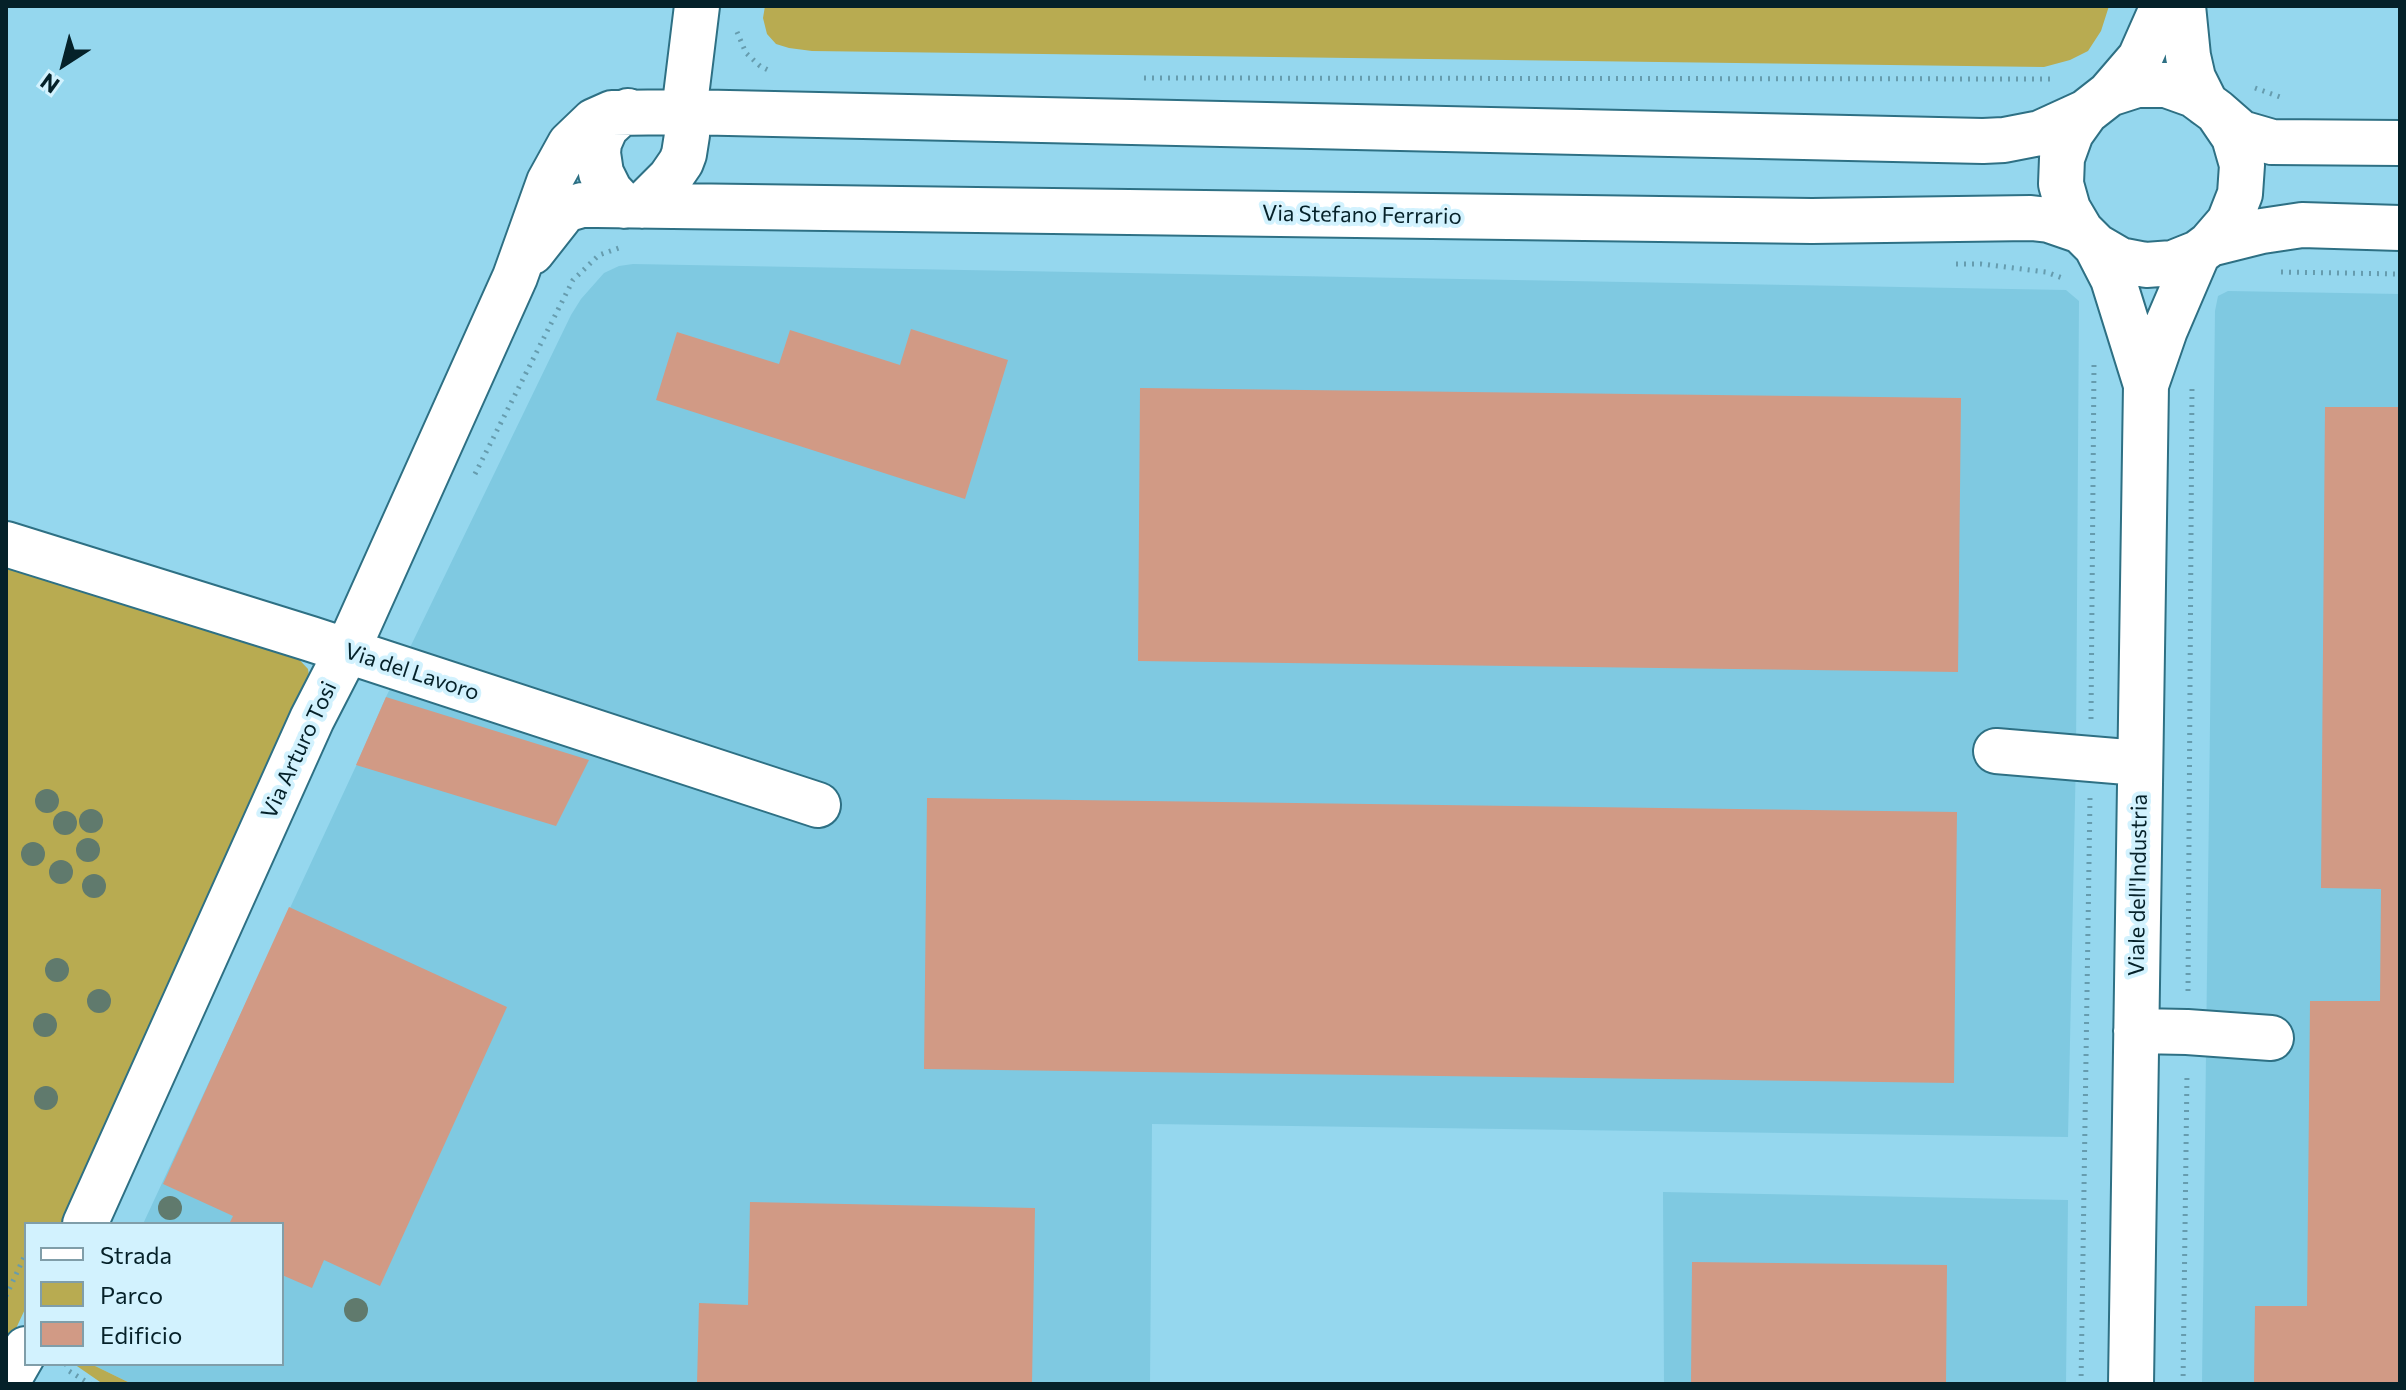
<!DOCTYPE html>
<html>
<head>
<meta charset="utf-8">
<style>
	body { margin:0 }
	#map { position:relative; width:2406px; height:1390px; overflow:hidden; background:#95d7ee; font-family:Commissioner,sans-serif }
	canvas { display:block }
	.frame { position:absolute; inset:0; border:8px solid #052129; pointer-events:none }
	.legend { position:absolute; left:24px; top:1222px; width:260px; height:144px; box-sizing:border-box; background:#d2f2fe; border:2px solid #809ea9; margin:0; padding:10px 14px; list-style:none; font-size:24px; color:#052129 }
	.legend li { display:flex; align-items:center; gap:16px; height:40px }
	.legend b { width:40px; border:2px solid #809ea9 }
	.north { position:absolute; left:24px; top:24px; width:80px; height:80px; -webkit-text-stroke:6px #d2f2fe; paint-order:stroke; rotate:216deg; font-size:22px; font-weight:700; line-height:32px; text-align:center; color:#052129 }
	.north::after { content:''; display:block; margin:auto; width:28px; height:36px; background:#052129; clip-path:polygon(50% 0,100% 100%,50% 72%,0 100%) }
</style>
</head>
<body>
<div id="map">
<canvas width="2406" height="1390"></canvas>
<div class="frame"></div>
<ul class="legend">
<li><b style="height:10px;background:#fff"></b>Strada</li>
<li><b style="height:22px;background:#b8ab51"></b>Parco</li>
<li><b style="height:22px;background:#d19a85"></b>Edificio</li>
</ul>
<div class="north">N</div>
</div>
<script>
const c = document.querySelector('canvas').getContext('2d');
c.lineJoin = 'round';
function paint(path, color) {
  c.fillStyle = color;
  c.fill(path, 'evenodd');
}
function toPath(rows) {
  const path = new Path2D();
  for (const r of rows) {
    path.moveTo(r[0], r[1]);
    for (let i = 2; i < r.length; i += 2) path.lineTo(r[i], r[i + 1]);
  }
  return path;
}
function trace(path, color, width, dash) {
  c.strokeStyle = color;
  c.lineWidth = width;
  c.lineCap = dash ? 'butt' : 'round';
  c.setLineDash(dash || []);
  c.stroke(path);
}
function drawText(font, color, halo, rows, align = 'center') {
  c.font = font + ' Commissioner,sans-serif';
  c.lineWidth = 8;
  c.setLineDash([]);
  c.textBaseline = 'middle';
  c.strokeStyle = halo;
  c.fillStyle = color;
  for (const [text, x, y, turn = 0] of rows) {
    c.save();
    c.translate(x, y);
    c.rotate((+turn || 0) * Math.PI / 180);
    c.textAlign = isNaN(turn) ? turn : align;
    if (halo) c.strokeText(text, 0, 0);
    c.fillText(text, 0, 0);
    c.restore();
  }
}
const built = toPath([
	[633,264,2066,290,2079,301,2076,754,2068,1137,1152,1124,1150,1384,132,1384,91,1364,282,1364,282,1224,143,1224,356,766,386,697,571,315,581,299,604,273,619,266],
	[2228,291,2400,294,2400,1384,2202,1384,2215,311,2218,296],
	[1663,1192,2068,1200,2066,1384,1664,1384]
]);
const green = toPath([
	[765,6,2109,6,2101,31,2088,51,2070,60,2044,67,812,51,789,48,776,44,767,34,763,18],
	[6,560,294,654,308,669,310,682,65,1224,26,1224,26,1307,6,1350],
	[74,1364,91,1364,132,1384,103,1384]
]);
const building = toPath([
	[911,329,1008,360,965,499,656,400,677,332,779,364,790,330,900,365],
	[1140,388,1961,398,1958,672,1138,661],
	[2325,407,2400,407,2400,1384,2254,1384,2255,1306,2307,1306,2310,1001,2380,1001,2381,889,2321,888],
	[386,697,589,760,556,826,356,765],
	[927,798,1957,812,1954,1083,924,1069],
	[289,907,507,1007,380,1286,324,1260,312,1288,282,1275,282,1224,229,1224,233,1216,163,1184],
	[750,1202,1035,1208,1032,1384,697,1384,699,1303,748,1305],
	[1692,1262,1947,1265,1946,1384,1691,1384]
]);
const path = toPath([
	[737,32,746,53,760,66,770,71],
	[1144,78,2054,79],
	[2255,88,2283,98],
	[1956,264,1981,264,2046,272,2065,279],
	[2281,272,2400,274],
	[475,474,573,280,599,255,619,248],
	[2091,719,2094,365],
	[2188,991,2192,385],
	[6,1296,26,1253],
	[66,1364,69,1371,90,1384],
	[2081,1384,2090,797],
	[2183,1384,2187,1073]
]);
const minor = toPath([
	[2183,6,2188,56,2193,78,2206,104],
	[2109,94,2140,58,2163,6],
	[2217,112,2241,133,2272,142,2400,143],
	[624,206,610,191,601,173,598,153,599,143,606,127,619,115,628,111],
	[642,206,670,178,681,162,684,154,687,135,684,112,697,6],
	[2210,244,2229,222,2240,194,2242,165,2234,137,2217,112,2194,95,2166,85,2137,85,2109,94,2086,112,2071,133,2062,158,2061,184,2068,209,2081,231,2096,246,2120,260,2146,265,2173,263,2198,253,2210,244,2262,231,2302,225,2400,228],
	[2096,246,2113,279,2146,385],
	[532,252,565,210,582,205,597,205,1812,221,2031,218,2049,220,2081,231],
	[6,544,311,639,818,805],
	[1996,751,2139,763],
	[2136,1031,2187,1032,2271,1038],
	[85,1224,312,719,347,651,515,277,549,182,570,144,594,121,612,113,684,112,1983,141,2004,140,2040,133,2086,112],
	[6,1384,26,1349],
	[2131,1384,2146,385,2165,330,2198,253]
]);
const trees = [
	[47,801],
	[91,821],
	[65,823],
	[88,850],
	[33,854],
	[61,872],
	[94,886],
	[57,970],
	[99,1001],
	[45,1025],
	[46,1098],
	[170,1208],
	[356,1310]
];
const streetNames = [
	["Via Stefano Ferrario",1362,215,1],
	["Via del Lavoro",412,672,18],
	["Via Arturo Tosi",299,750,-65],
	["Viale dell'Industria",2138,885,-89]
];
paint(built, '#7fc9e1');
paint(green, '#b8ab51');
paint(building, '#d19a85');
trace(minor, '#2e7084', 48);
trace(path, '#669cae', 5, [2, 6]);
trace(minor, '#fff', 44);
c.fillStyle = '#607a6d';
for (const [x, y] of trees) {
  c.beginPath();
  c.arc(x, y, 12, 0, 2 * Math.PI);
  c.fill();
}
drawText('22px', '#052129', '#d2f2fe', streetNames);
</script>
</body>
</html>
